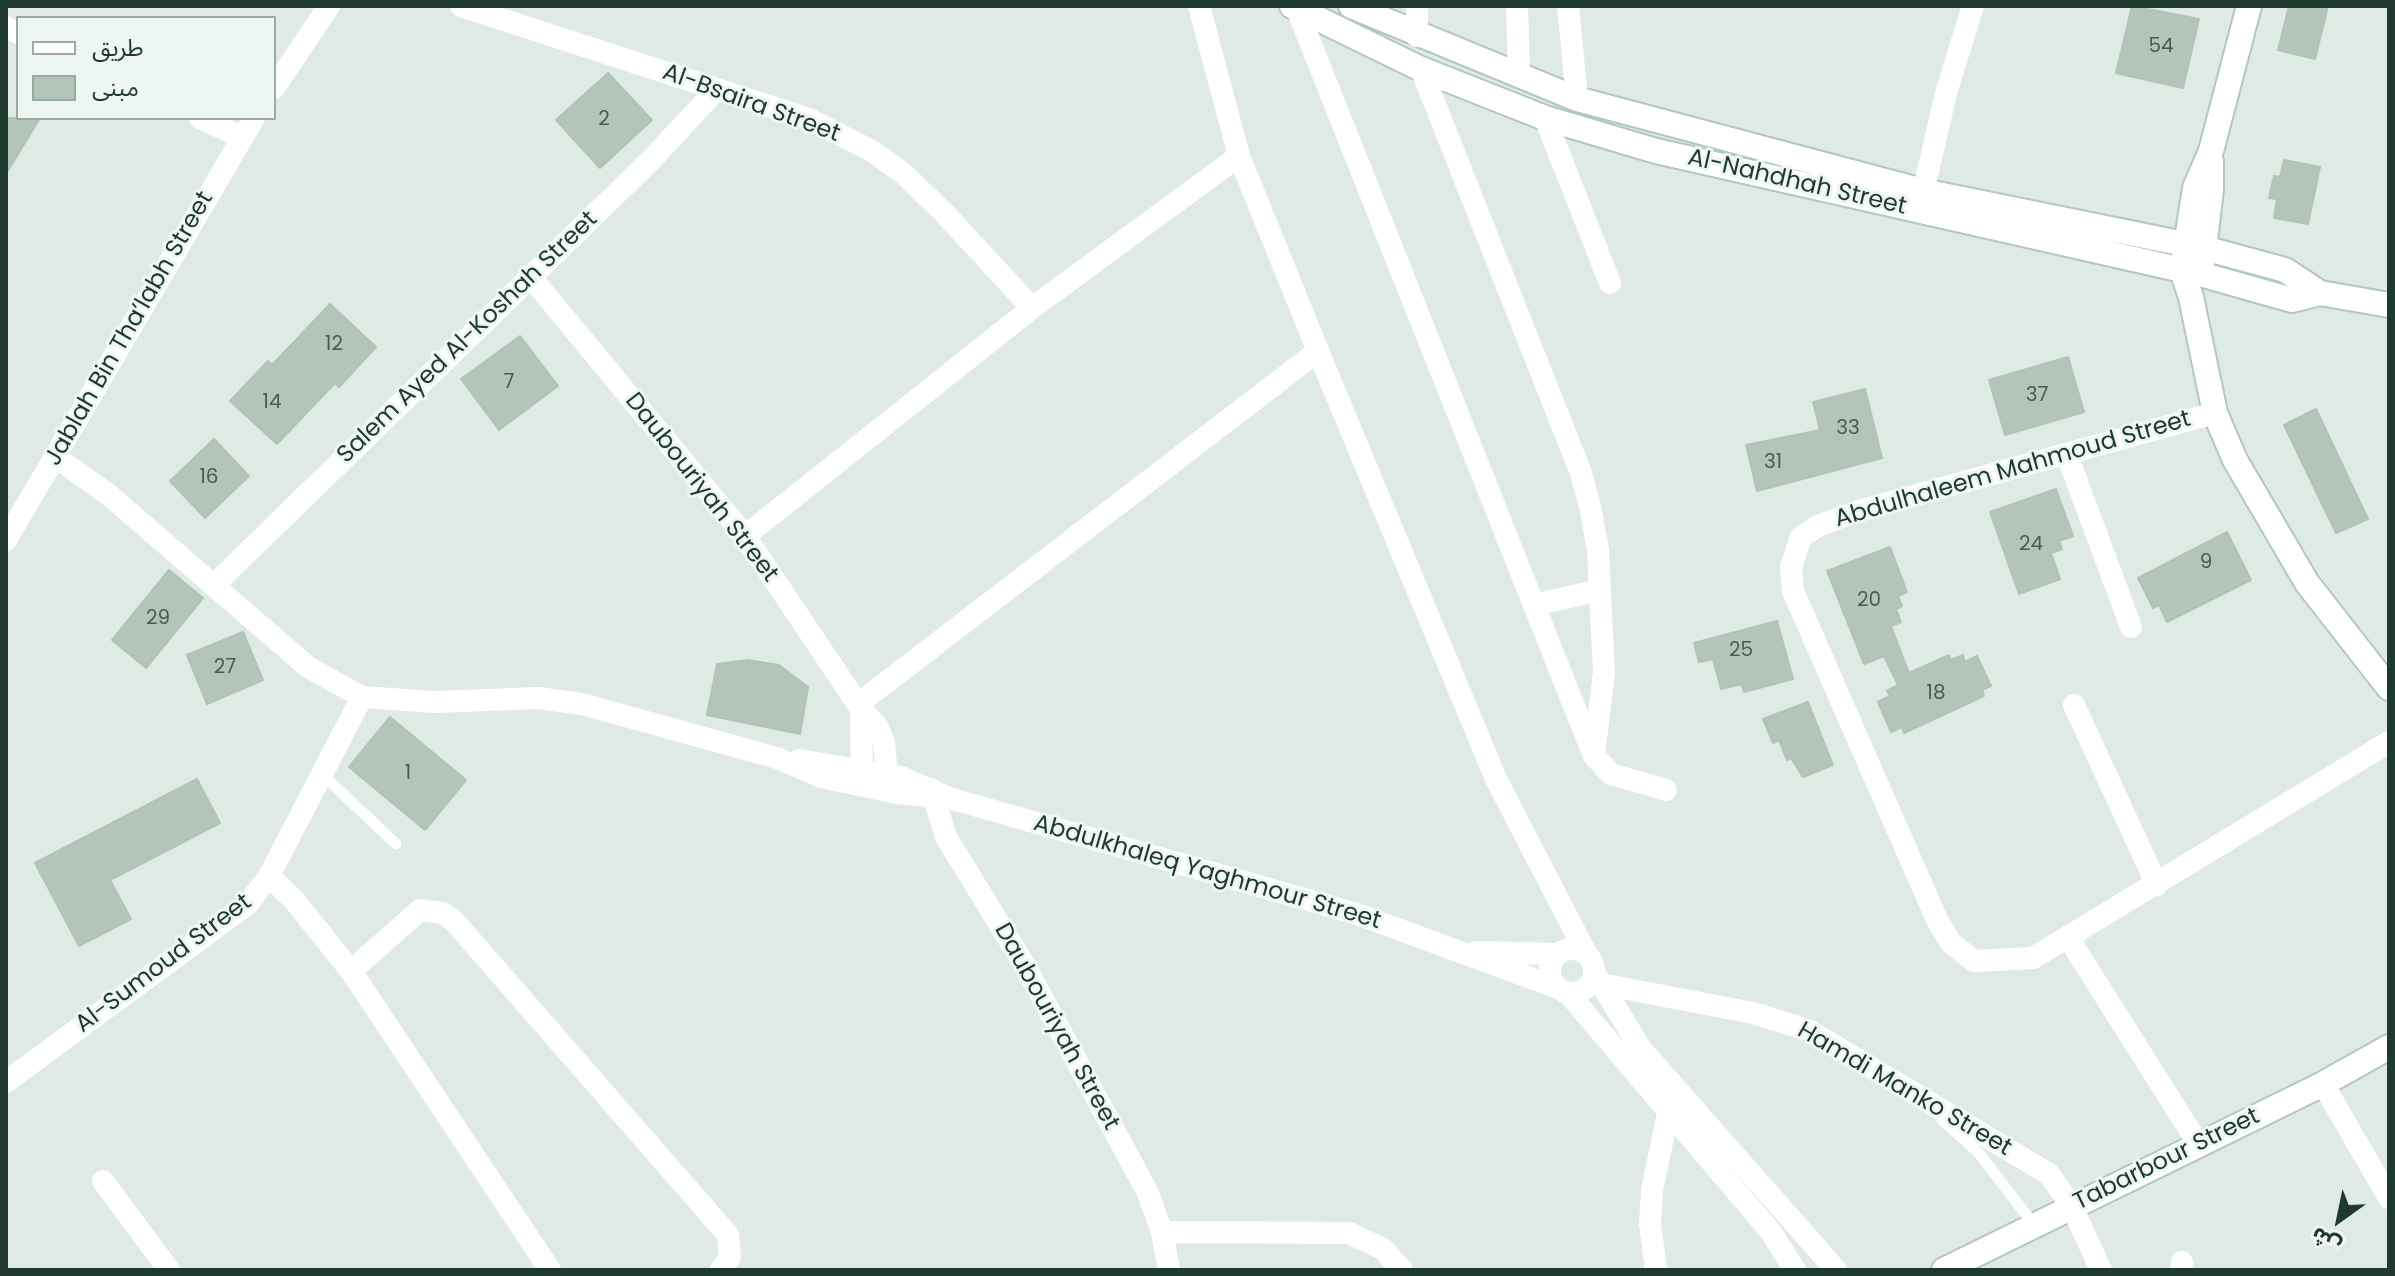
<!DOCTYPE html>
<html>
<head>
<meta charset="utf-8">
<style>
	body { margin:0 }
	#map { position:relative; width:2395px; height:1276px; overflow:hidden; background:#deeae3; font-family:Poppins,"Noto Sans Arabic",sans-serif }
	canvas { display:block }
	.frame { position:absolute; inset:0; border:8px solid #1f392f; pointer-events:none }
	.legend { position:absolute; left:16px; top:16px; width:260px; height:104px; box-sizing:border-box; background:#eef6f1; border:2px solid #9baaa3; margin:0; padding:10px 14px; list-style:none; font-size:24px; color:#1f392f }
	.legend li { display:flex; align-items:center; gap:16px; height:40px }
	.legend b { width:40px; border:2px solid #9baaa3 }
	.north { position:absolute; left:2299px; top:1180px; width:80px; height:80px; -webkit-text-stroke:6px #eef6f1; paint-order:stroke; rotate:213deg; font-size:22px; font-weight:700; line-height:32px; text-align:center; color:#1f392f }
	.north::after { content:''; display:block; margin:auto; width:28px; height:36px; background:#1f392f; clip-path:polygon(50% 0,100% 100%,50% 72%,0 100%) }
</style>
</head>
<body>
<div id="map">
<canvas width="2395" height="1276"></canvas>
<div class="frame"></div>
<ul class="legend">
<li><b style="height:10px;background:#fff"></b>طريق</li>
<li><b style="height:22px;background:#b3c4bb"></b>مبنى</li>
</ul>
<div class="north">ش</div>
</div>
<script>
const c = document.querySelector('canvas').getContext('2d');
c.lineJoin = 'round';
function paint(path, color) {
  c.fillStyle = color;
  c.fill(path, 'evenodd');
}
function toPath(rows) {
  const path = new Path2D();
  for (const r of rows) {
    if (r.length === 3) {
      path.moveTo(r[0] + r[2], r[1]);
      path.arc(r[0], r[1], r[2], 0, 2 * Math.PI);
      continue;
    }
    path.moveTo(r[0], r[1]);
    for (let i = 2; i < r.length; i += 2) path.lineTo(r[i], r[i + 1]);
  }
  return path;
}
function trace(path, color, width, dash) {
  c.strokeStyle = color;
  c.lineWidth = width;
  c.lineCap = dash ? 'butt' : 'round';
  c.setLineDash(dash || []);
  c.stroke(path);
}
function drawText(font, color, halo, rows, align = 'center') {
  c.font = font + ' Poppins,sans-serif';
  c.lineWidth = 6;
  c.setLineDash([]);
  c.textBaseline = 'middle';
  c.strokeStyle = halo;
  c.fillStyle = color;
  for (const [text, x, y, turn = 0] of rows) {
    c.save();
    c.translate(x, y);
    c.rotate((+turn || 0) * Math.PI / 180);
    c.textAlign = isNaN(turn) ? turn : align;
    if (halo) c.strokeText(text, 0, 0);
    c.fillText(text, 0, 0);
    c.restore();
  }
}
const building = toPath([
	[2132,6,2199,19,2183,88,2116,73,2132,6],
	[2289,6,2328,6,2315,59,2278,50,2289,6],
	[608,73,652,120,600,168,556,120,608,73],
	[6,118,40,118,6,174,6,118],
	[2284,160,2320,167,2308,224,2274,218,2277,199,2269,198,2274,176,2280,177,2284,160],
	[330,304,376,347,339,387,335,383,277,444,230,401,268,361,272,365,330,304],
	[520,336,558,386,499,430,461,379,520,336],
	[2068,357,2084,412,2005,435,1989,380,2068,357],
	[1865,389,1882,458,1757,491,1746,445,1820,430,1813,402,1865,389],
	[2316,409,2368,519,2336,533,2284,425,2316,409],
	[214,439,249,476,205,518,170,481,214,439],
	[2056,489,2073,536,2059,541,2062,549,2051,553,2060,579,2019,594,1990,512,2056,489],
	[2227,532,2251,580,2167,622,2159,605,2153,608,2138,578,2227,532],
	[1890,547,1907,592,1898,596,1902,606,1896,609,1901,622,1891,626,1909,673,1949,655,1951,660,1963,655,1965,662,1977,656,1991,686,1982,690,1984,696,1904,733,1902,727,1891,732,1878,702,1890,696,1887,691,1898,685,1884,656,1864,664,1827,571,1890,547],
	[169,570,203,598,146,668,112,640,169,570],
	[1777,621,1793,679,1744,692,1741,684,1721,689,1713,659,1699,662,1694,643,1777,621],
	[243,632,263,680,207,704,187,655,243,632],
	[748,660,779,665,808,687,800,734,707,715,717,664,748,660],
	[1808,702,1833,765,1803,777,1791,758,1787,760,1779,740,1773,743,1763,719,1808,702],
	[390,717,466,780,425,830,349,767,390,717],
	[197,779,220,823,110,880,131,919,79,946,35,863,197,779]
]);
const lane = toPath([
	[322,774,396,844],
	[1942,1120,1978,1152,2035,1226]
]);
const street = toPath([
	[461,6,809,119,872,151,904,174,946,215,1032,308],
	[1199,6,1239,156,1318,351,1496,779,1586,953],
	[1517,6,1519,75],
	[1568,6,1577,99],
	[1297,9,1594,756,1611,774,1666,790],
	[6,27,18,33],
	[1417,36,1417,6],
	[1421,69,1581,473,1591,511,1598,550,1604,673,1594,755],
	[274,88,329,6],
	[200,118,241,137],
	[1545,118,1610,283],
	[1920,206,1946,93,1973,6],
	[530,276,745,536,861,709,877,726,884,742,888,786],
	[2215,413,1858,511,1818,526,1801,537,1791,567,1793,591,1938,922,1951,943,1974,961,2033,958,2389,742],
	[2067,455,2131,627],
	[57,458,109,495,308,667,362,697,435,702,538,698,582,704,777,758,821,777,897,793,949,798],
	[745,536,1032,308,1239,156],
	[6,540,254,118],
	[215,584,651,160,717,89],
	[1534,605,1600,590],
	[858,704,1318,351],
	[2074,705,2157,885],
	[861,709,862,783],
	[799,760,901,777,949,798,1357,914,1558,988],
	[931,789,946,837,1025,966,1147,1191,1162,1232,1169,1270],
	[269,876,294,900,351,971,550,1270],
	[2069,939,2199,1145],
	[1572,971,22],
	[1476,952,1558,954],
	[351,971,420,910,443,913,454,921,728,1235,730,1257,721,1270],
	[1597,977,1641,1049,1836,1270],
	[1601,984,1753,1013,1808,1030,2049,1174,2072,1207,2101,1270],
	[1567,992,1771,1232,1795,1270],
	[6,1082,248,904,269,876,362,697],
	[2323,1084,2389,1198],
	[103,1181,169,1270],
	[1162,1232,1349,1233,1383,1249,1402,1270],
	[1656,1270,1650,1224,1652,1190,1669,1109],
	[2181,1270,2182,1262]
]);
const secondary = toPath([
	[1292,6,1421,69,1545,118,1656,151,2200,274,2292,300,2320,293],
	[1351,6,1577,99,1923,191,2204,248,2285,270,2320,293,2389,305],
	[2249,6,2211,151,2195,188,2182,271,2191,297,2215,413,2235,460,2307,583,2389,688],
	[2202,264,2211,190,2211,161],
	[1944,1270,2323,1084,2389,1047]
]);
const numberNames = [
	["54",2161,47],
	["2",604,120],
	["12",334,345],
	["7",509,383],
	["37",2037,396],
	["14",272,403],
	["33",1848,429],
	["31",1773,463],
	["16",209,478],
	["24",2031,545],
	["9",2206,563],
	["20",1869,601],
	["29",158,619],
	["25",1741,651],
	["27",225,668],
	["18",1936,694],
	["1",408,774]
];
const streetNames = [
	["Al-Bsaira Street",751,104,20],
	["Al-Nahdhah Street",1797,183,13],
	["Jablah Bin Tha’labh Street",130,329,-60],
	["Salem Ayed Al-Koshah Street",468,338,-44],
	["Abdulhaleem Mahmoud Street",2013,470,-16],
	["Daubouriyah Street",701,488,52],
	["Abdulkhaleq Yaghmour Street",1207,873,16],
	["Al-Sumoud Street",164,964,-37],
	["Daubouriyah Street",1056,1027,61],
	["Hamdi Manko Street",1904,1090,30],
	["Tabarbour Street",2167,1160,-26]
];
paint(building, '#b3c4bb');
trace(building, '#b0c3b9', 2);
trace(secondary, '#b1c9bd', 28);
trace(lane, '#fff', 11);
trace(street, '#fff', 22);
trace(secondary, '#fff', 24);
drawText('20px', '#445c52', null, numberNames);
drawText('24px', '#1f392f', '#eef6f1', streetNames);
</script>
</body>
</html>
